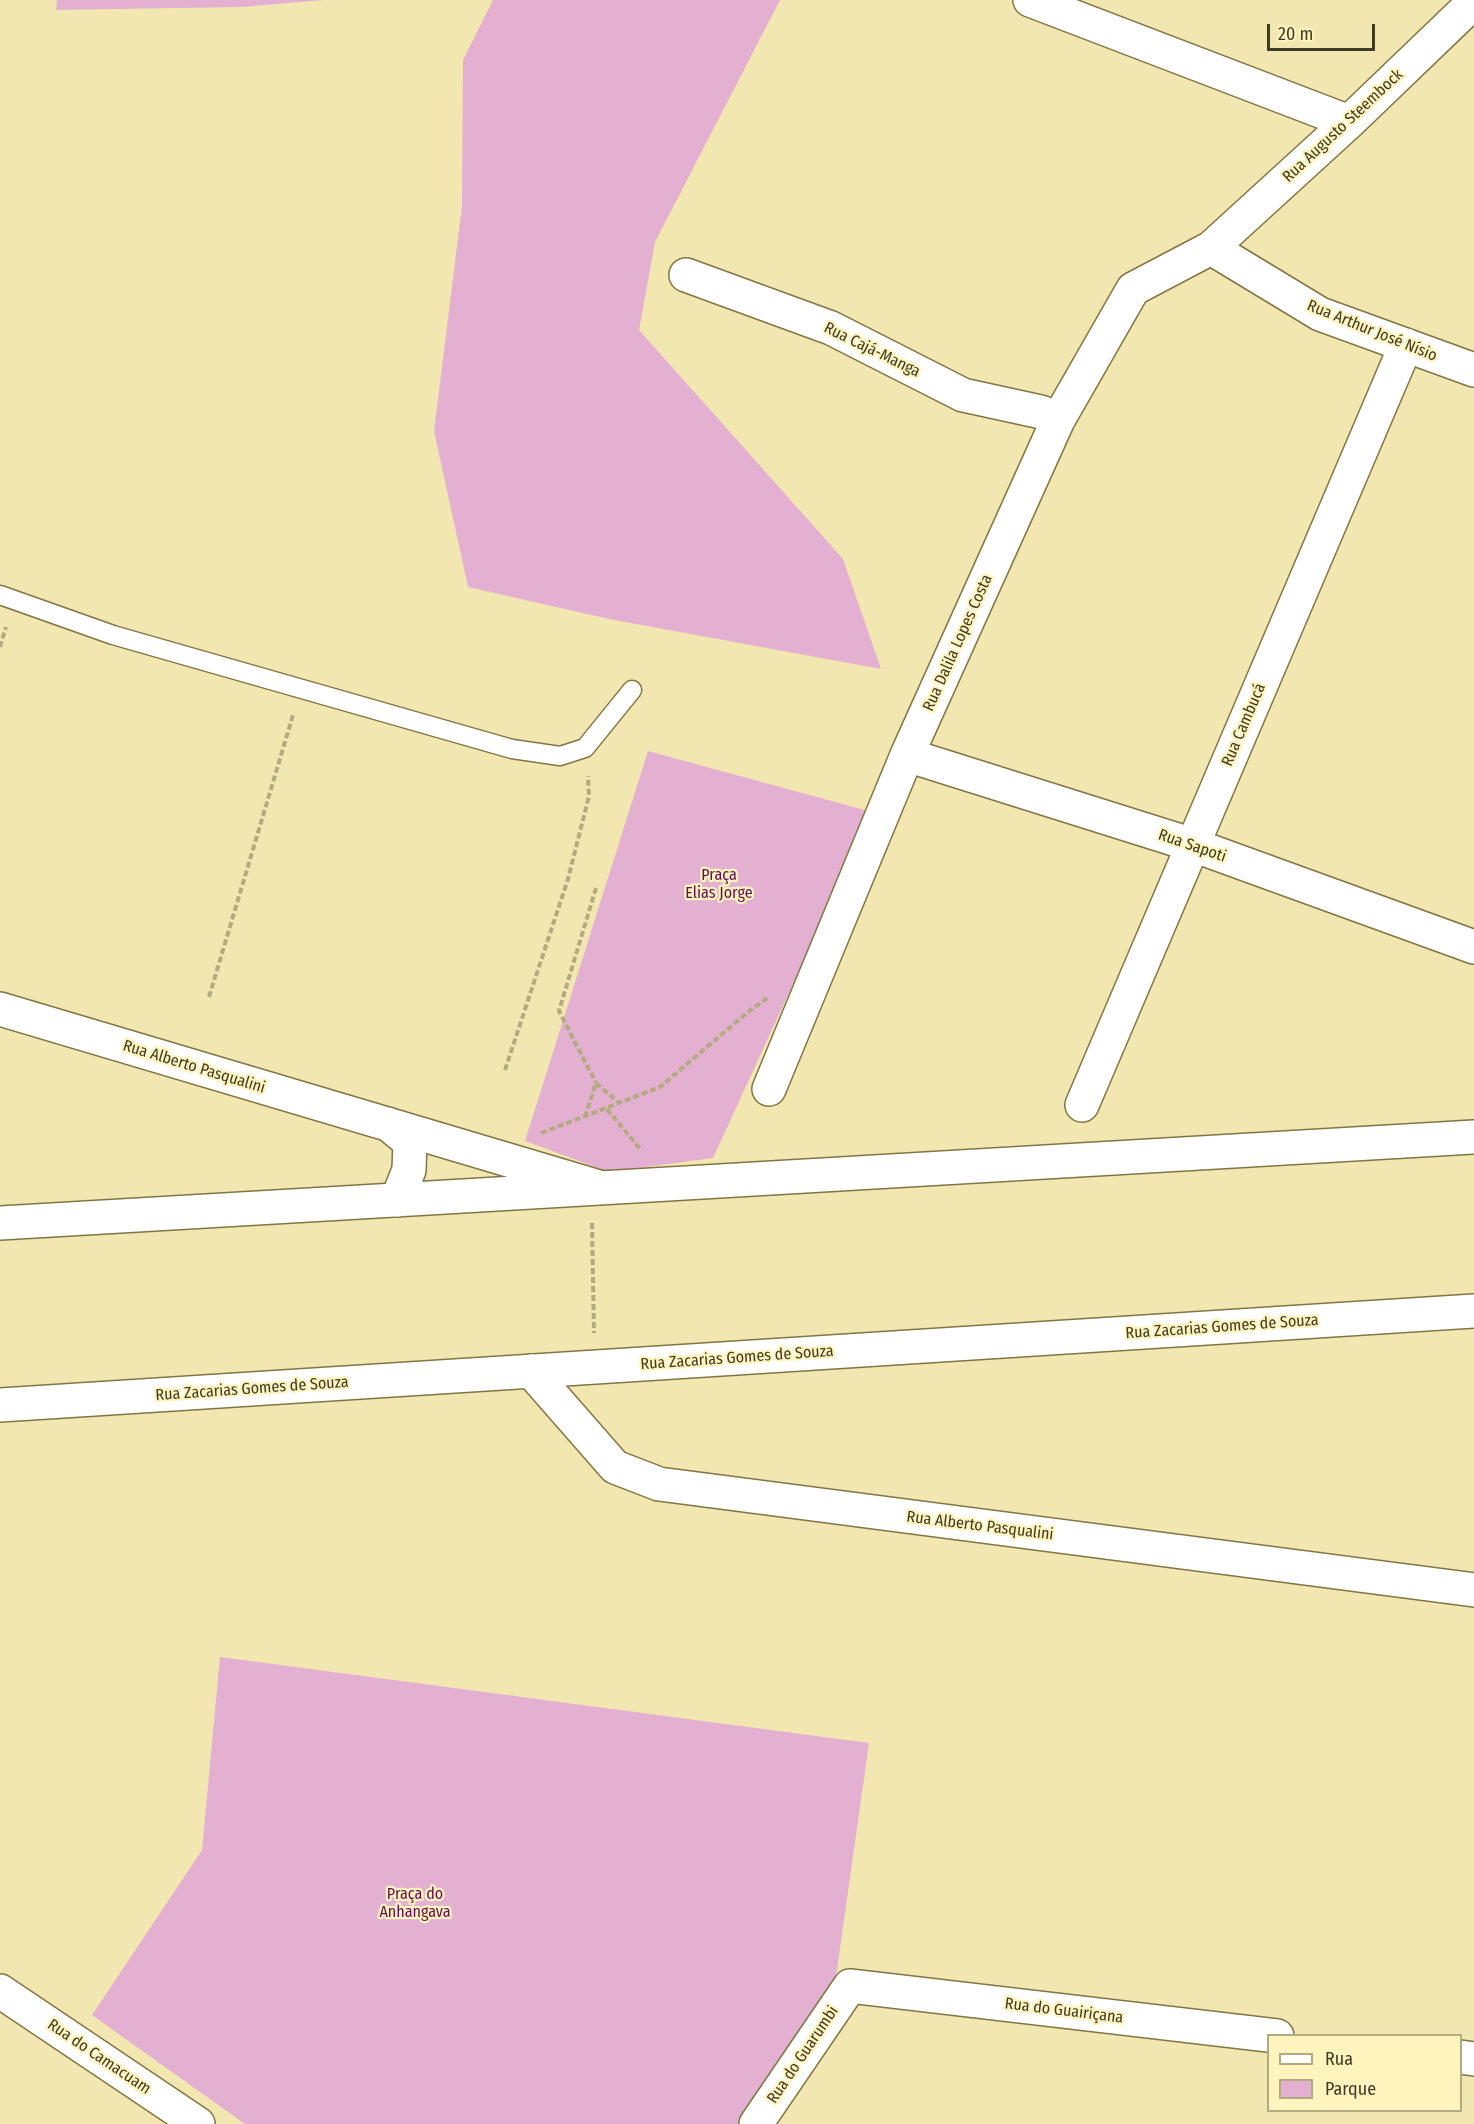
<!DOCTYPE html>
<html>
<head>
<meta charset="utf-8">
<style>
	body { margin:0 }
	#map { position:relative; width:1474px; height:2124px; overflow:hidden; background:#f2e7b0; font-family:"Fira Sans Condensed",sans-serif }
	canvas { display:block }
	.legend { position:absolute; left:1267px; top:2034px; width:195px; height:78px; box-sizing:border-box; background:#fff4bd; border:2px solid #b2aa80; margin:0; padding:8px 10px; list-style:none; font-size:18px; color:#3f3b25 }
	.legend li { display:flex; align-items:center; gap:12px; height:30px }
	.legend b { width:30px; border:2px solid #b2aa80 }
	.scale { position:absolute; left:1267px; top:24px; width:108px; height:27px; box-sizing:border-box; border:3px solid #3f3b25; border-top:0; padding-left:8px; font-size:18px; line-height:21px; white-space:nowrap; color:#3f3b25; -webkit-text-stroke:4px #fff4bd; paint-order:stroke }
</style>
</head>
<body>
<div id="map">
<canvas width="1474" height="2124"></canvas>
<ul class="legend">
<li><b style="height:8px;background:#fff"></b>Rua</li>
<li><b style="height:16px;background:#e3b0d2"></b>Parque</li>
</ul>
<div class="scale">20 m</div>
</div>
<script>
const c = document.querySelector('canvas').getContext('2d');
c.lineJoin = 'round';
function paint(path, color) {
  c.fillStyle = color;
  c.fill(path, 'evenodd');
}
function toPath(rows) {
  const path = new Path2D();
  for (const r of rows) {
    path.moveTo(r[0], r[1]);
    for (let i = 2; i < r.length; i += 2) path.lineTo(r[i], r[i + 1]);
  }
  return path;
}
function trace(path, color, width, dash) {
  c.strokeStyle = color;
  c.lineWidth = width;
  c.lineCap = dash ? 'butt' : 'round';
  c.setLineDash(dash || []);
  c.stroke(path);
}
function drawText(font, color, halo, rows, align = 'center') {
  c.font = font + ' "Fira Sans Condensed",sans-serif';
  c.lineWidth = 4.5;
  c.setLineDash([]);
  c.textBaseline = 'middle';
  c.strokeStyle = halo;
  c.fillStyle = color;
  for (const [text, x, y, turn = 0] of rows) {
    c.save();
    c.translate(x, y);
    c.rotate((+turn || 0) * Math.PI / 180);
    c.textAlign = isNaN(turn) ? turn : align;
    if (halo) c.strokeText(text, 0, 0);
    c.fillText(text, 0, 0);
    c.restore();
  }
}
const green = toPath([
	[57,0,323,0,242,7,56,10],
	[493,0,780,0,655,242,639,330,843,559,881,669,609,619,468,587,434,431,462,206,463,60],
	[648,751,872,812,713,1158,609,1172,525,1141],
	[220,1657,869,1743,835,1984,739,2124,245,2124,92,2015,202,1850]
]);
const path = toPath([
	[0,647,6,627],
	[596,888,559,1011,596,1083],
	[209,997,293,715],
	[505,1070,568,879,589,796,588,776],
	[607,1109,641,1150],
	[585,1117,596,1083,619,1103],
	[541,1133,660,1087,748,1012,769,997],
	[592,1223,594,1333]
]);
const lane = toPath([
	[0,595,113,635,512,749,560,756,585,748,632,690]
]);
const street = toPath([
	[1030,0,1349,122],
	[1211,248,1320,314,1474,370],
	[686,275,831,328,963,395,1041,412,1058,420],
	[907,755,1193,845,1474,947],
	[0,1009,599,1187],
	[769,1089,907,755,1058,420,1133,289,1211,248,1349,122,1474,2],
	[1082,1105,1406,345],
	[388,1124,410,1142,409,1170,397,1200],
	[531,1371,615,1467,659,1484,1474,1590],
	[0,1991,198,2124],
	[1460,2057,1474,2059],
	[756,2124,850,1986,1277,2036]
]);
const secondary = toPath([
	[0,1223,1474,1137],
	[0,1405,1474,1311]
]);
const streetNames = [
	["Rua Augusto Steembock",1343,126,-43],
	["Rua Arthur José Nísio",1372,331,22],
	["Rua Cajá-Manga",872,350,26],
	["Rua Dalila Lopes Costa",958,643,-66],
	["Rua Cambucá",1244,725,-67],
	["Rua Sapoti",1192,846,19],
	["Rua Alberto Pasqualini",194,1067,17],
	["Rua Zacarias Gomes de Souza",1222,1327,-4],
	["Rua Zacarias Gomes de Souza",737,1358,-4],
	["Rua Zacarias Gomes de Souza",252,1389,-4],
	["Rua Alberto Pasqualini",980,1526,7],
	["Rua do Guairiçana",1064,2011,7],
	["Rua do Guarumbi",803,2055,-56],
	["Rua do Camacuam",99,2057,34]
];
const parkNames = [
	["Praça",719,876],
	["Elias Jorge",719,894],
	["Praça do",415,1895],
	["Anhangava",415,1913]
];
paint(green, '#e3b0d2');
trace(lane, '#807643', 21);
trace(street, '#807643', 36);
trace(secondary, '#807643', 36);
trace(path, '#b3aa7f', 4, [6, 3]);
trace(lane, '#fff', 18);
trace(street, '#fff', 33);
trace(secondary, '#fff', 33);
drawText('16px', '#3f3b25', '#fff4bd', streetNames);
drawText('16px', '#650b53', '#fff4bd', parkNames);
</script>
</body>
</html>
